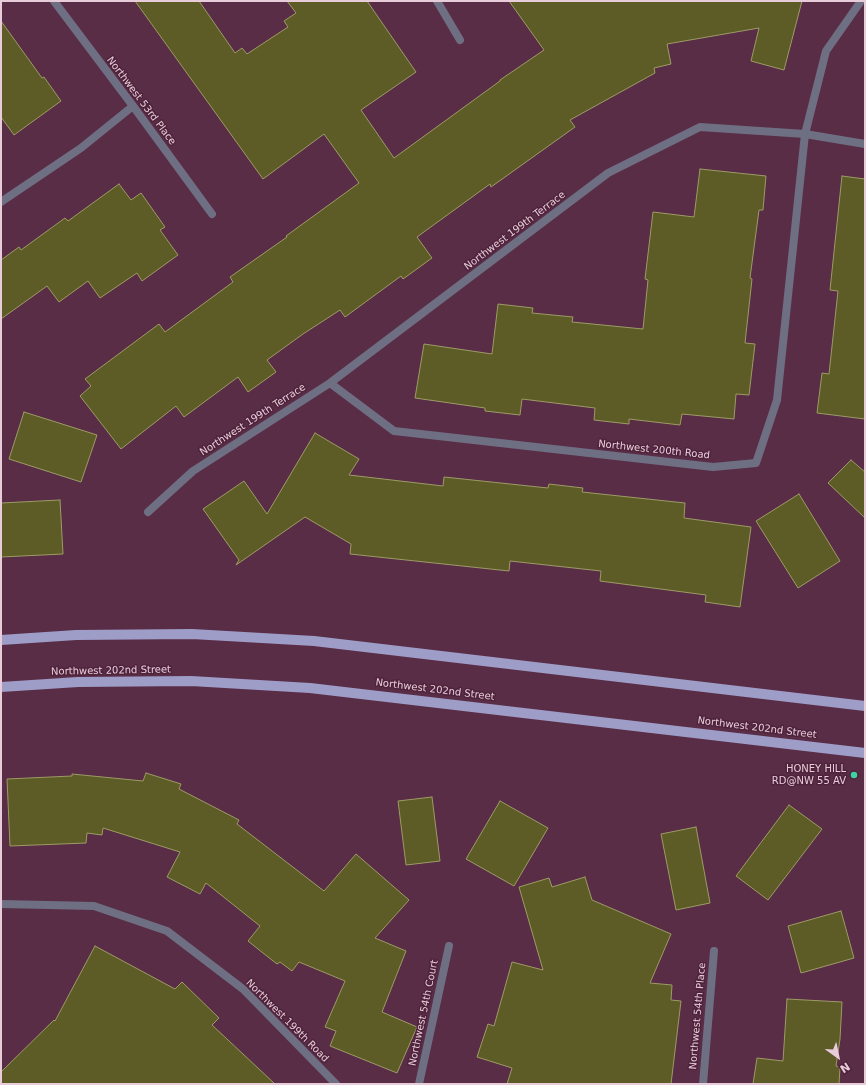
<!DOCTYPE html>
<html>
<head>
<meta charset="utf-8">
<style>
	body { margin:0 }
	#map { position:relative; width:866px; height:1085px; overflow:hidden; background:#592d46; font-family:"DejaVu Sans",sans-serif }
	canvas { display:block }
	.frame { position:absolute; inset:0; border:2px solid #e8ccda; pointer-events:none }
	.north { position:absolute; left:818px; top:1037px; width:40px; height:40px; -webkit-text-stroke:3px #4e233b; paint-order:stroke; rotate:147deg; font-size:11px; font-weight:700; line-height:16px; text-align:center; color:#e8ccda }
	.north::after { content:''; display:block; margin:auto; width:14px; height:18px; background:#e8ccda; clip-path:polygon(50% 0,100% 100%,50% 72%,0 100%) }
</style>
</head>
<body>
<div id="map">
<canvas width="866" height="1085"></canvas>
<div class="frame"></div>
<div class="north">N</div>
</div>
<script>
const c = document.querySelector('canvas').getContext('2d');
c.lineJoin = 'round';
function paint(path, color) {
  c.fillStyle = color;
  c.fill(path, 'evenodd');
}
function toPath(rows) {
  const path = new Path2D();
  for (const r of rows) {
    path.moveTo(r[0], r[1]);
    for (let i = 2; i < r.length; i += 2) path.lineTo(r[i], r[i + 1]);
  }
  return path;
}
function trace(path, color, width, dash) {
  c.strokeStyle = color;
  c.lineWidth = width;
  c.lineCap = dash ? 'butt' : 'round';
  c.setLineDash(dash || []);
  c.stroke(path);
}
function drawText(font, color, halo, rows, align = 'center') {
  c.font = font + ' "DejaVu Sans",sans-serif';
  c.lineWidth = 3;
  c.setLineDash([]);
  c.textBaseline = 'middle';
  c.strokeStyle = halo;
  c.fillStyle = color;
  for (const [text, x, y, turn = 0] of rows) {
    c.save();
    c.translate(x, y);
    c.rotate((+turn || 0) * Math.PI / 180);
    c.textAlign = isNaN(turn) ? turn : align;
    if (halo) c.strokeText(text, 0, 0);
    c.fillText(text, 0, 0);
    c.restore();
  }
}
const building = toPath([
	[135,1,199,1,235,53,242,48,247,54,288,27,284,21,296,13,287,1,367,1,416,72,361,110,394,158,500,81,500,80,544,50,509,1,802,1,784,70,751,61,759,28,667,44,671,64,654,68,655,73,570,120,575,127,491,187,490,184,417,237,432,258,403,279,401,276,345,317,340,310,303,334,267,360,276,372,248,392,238,377,184,417,176,406,121,449,80,396,91,386,85,379,159,324,165,332,233,282,230,277,287,237,286,236,359,183,324,134,263,179,135,1],
	[1,21,42,78,44,77,61,101,14,135,1,117,1,21],
	[700,169,766,176,763,210,759,210,750,278,752,279,745,343,755,344,749,395,736,394,734,419,682,414,680,425,629,419,629,424,594,420,595,408,522,399,520,415,485,411,485,408,415,398,424,344,492,354,498,304,533,308,532,313,573,317,572,322,643,329,648,280,645,279,653,212,694,217,700,169],
	[842,176,865,179,865,419,817,413,822,373,829,374,838,291,830,290,842,176],
	[119,184,131,200,141,193,165,227,160,230,178,255,142,281,137,273,100,298,88,281,59,302,47,286,1,319,1,260,19,247,21,250,65,218,68,221,119,184],
	[24,412,97,435,81,482,9,459,24,412],
	[315,433,359,459,349,475,443,486,444,477,548,488,549,484,583,488,582,492,685,503,684,518,751,527,740,607,705,602,706,595,600,581,601,571,510,561,509,571,350,554,351,544,305,517,236,565,239,560,203,509,244,481,267,514,315,433],
	[851,460,865,472,865,518,828,483,851,460],
	[799,494,840,561,798,588,756,521,799,494],
	[60,500,63,554,1,557,1,503,60,500],
	[146,773,181,784,179,789,239,820,237,824,324,891,356,854,409,900,375,938,406,951,382,1012,417,1027,397,1073,330,1046,336,1031,325,1027,345,981,299,962,292,971,280,962,277,964,263,953,248,941,260,926,206,883,200,894,167,877,180,852,103,828,102,835,87,833,86,843,10,846,7,779,72,776,72,774,143,781,146,773],
	[432,797,440,861,406,865,398,801,432,797],
	[500,801,548,828,514,886,466,859,500,801],
	[789,805,822,829,768,900,736,876,789,805],
	[696,827,710,903,676,910,661,834,696,827],
	[585,877,592,900,671,934,650,983,672,985,671,1000,681,1001,671,1084,507,1084,512,1068,477,1057,488,1024,494,1026,512,962,543,970,519,887,549,878,552,887,585,877],
	[841,911,854,958,801,973,788,926,841,911],
	[95,946,175,989,182,982,219,1018,212,1025,275,1084,1,1084,1,1072,54,1020,55,1021,95,946],
	[787,999,842,1002,840,1039,836,1066,840,1067,839,1084,753,1084,757,1058,783,1061,787,999]
]);
const street = toPath([
	[54,1,133,106,212,214],
	[437,1,460,40],
	[1,202,81,148,133,106],
	[330,383,394,431,713,467,756,463,777,400,805,134,826,51,861,1],
	[148,512,193,471,330,383,608,173,700,127,805,134,865,144],
	[1,904,94,906,167,931,243,989,336,1084],
	[419,1084,449,946],
	[703,1084,714,951]
]);
const primary = toPath([
	[1,640,76,635,192,634,314,641,865,706],
	[1,687,78,682,191,681,310,688,865,753]
]);
const markers = [
	[854,775,4,"#3dd4a3"]
];
const streetNames = [
	["Northwest 53rd Place",141,101,53],
	["Northwest 199th Terrace",515,231,-37],
	["Northwest 199th Terrace",253,420,-33],
	["Northwest 200th Road",654,450,6],
	["Northwest 202nd Street",111,671,-1],
	["Northwest 202nd Street",435,690,7],
	["Northwest 202nd Street",757,728,7],
	["Northwest 54th Court",424,1013,-78],
	["Northwest 54th Place",698,1016,-85],
	["Northwest 199th Road",287,1021,45]
];
const poiNames = [
	["HONEY HILL",846,769],
	["RD@NW 55 AV",846,781]
];
paint(building, '#5d5b26');
trace(building, '#9d9b66', 1);
trace(street, '#6f6f84', 8);
trace(primary, '#9e9dc8', 10);
for (const [x, y, r, color] of markers) {
  const dot = new Path2D();
  dot.arc(x, y, r, 0, 2 * Math.PI);
  c.fillStyle = color;
  c.fill(dot);
  trace(dot, '#4e233b', 1.5);
}
drawText('10px', '#e8ccda', '#4e233b', streetNames);
drawText('10px', '#e8ccda', '#4e233b', poiNames, 'right');
</script>
</body>
</html>
